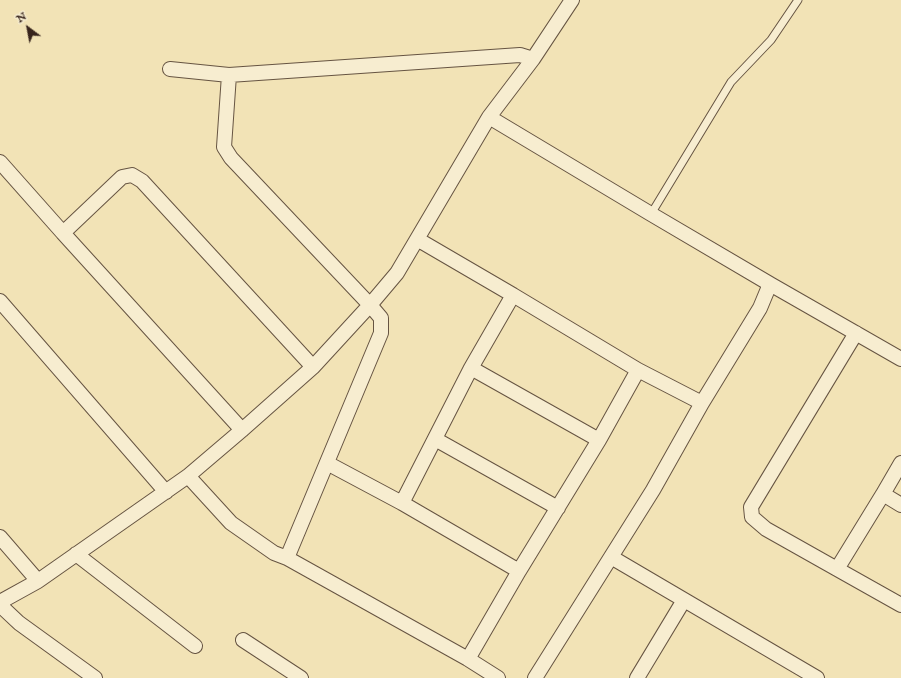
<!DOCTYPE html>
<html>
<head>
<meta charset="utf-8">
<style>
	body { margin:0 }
	#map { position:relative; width:901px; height:678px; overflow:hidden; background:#f2e3b6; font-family:"IM FELL English",serif }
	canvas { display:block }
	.north { position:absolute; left:8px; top:8px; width:40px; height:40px; -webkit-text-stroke:3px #f7edd0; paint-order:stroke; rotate:328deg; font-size:11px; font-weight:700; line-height:16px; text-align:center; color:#38251c }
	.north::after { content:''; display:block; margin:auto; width:14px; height:18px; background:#38251c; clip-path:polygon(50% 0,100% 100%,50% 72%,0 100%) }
</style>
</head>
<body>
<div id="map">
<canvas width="901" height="678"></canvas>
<div class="north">N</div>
</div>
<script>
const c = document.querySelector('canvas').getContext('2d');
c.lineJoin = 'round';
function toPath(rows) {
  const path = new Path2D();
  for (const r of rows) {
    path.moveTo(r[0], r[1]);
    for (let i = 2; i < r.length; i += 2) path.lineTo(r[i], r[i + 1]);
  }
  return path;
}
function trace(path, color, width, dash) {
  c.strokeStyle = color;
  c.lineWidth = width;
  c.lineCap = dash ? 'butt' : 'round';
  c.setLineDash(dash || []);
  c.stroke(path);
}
const service = toPath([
	[651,214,731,82,771,40,798,0]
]);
const minor = toPath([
	[533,59,520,55,229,75,224,147,231,158,370,305,381,318,381,333,287,558,468,659,519,571,599,440,638,370],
	[170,69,229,75],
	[489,117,651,214,770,284],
	[0,162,63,233,122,177,132,175,142,181,313,367,370,305,397,273,489,117,533,59,572,0],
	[63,233,242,430],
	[417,239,513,295],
	[0,301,166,492],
	[471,368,599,440],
	[435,439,558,508],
	[327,463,402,503],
	[188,476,231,523,274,553,287,558],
	[883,494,901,463],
	[901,505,883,494,837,569,901,605],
	[0,537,38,581,188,476,242,430,313,367],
	[76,554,195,646],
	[611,557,817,678],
	[837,569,766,529,752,517,751,507,856,333],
	[519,571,402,503,471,368,513,295,638,370,702,403],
	[0,602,38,581],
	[0,605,19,623,95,678],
	[243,640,301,678],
	[468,659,498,678],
	[535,678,653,490,702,403,760,308,770,284,901,359],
	[637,678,684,600]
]);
trace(service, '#665442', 9);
trace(minor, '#665442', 16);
trace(service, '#f7edd0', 7);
trace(minor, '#f7edd0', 14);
</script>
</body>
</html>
